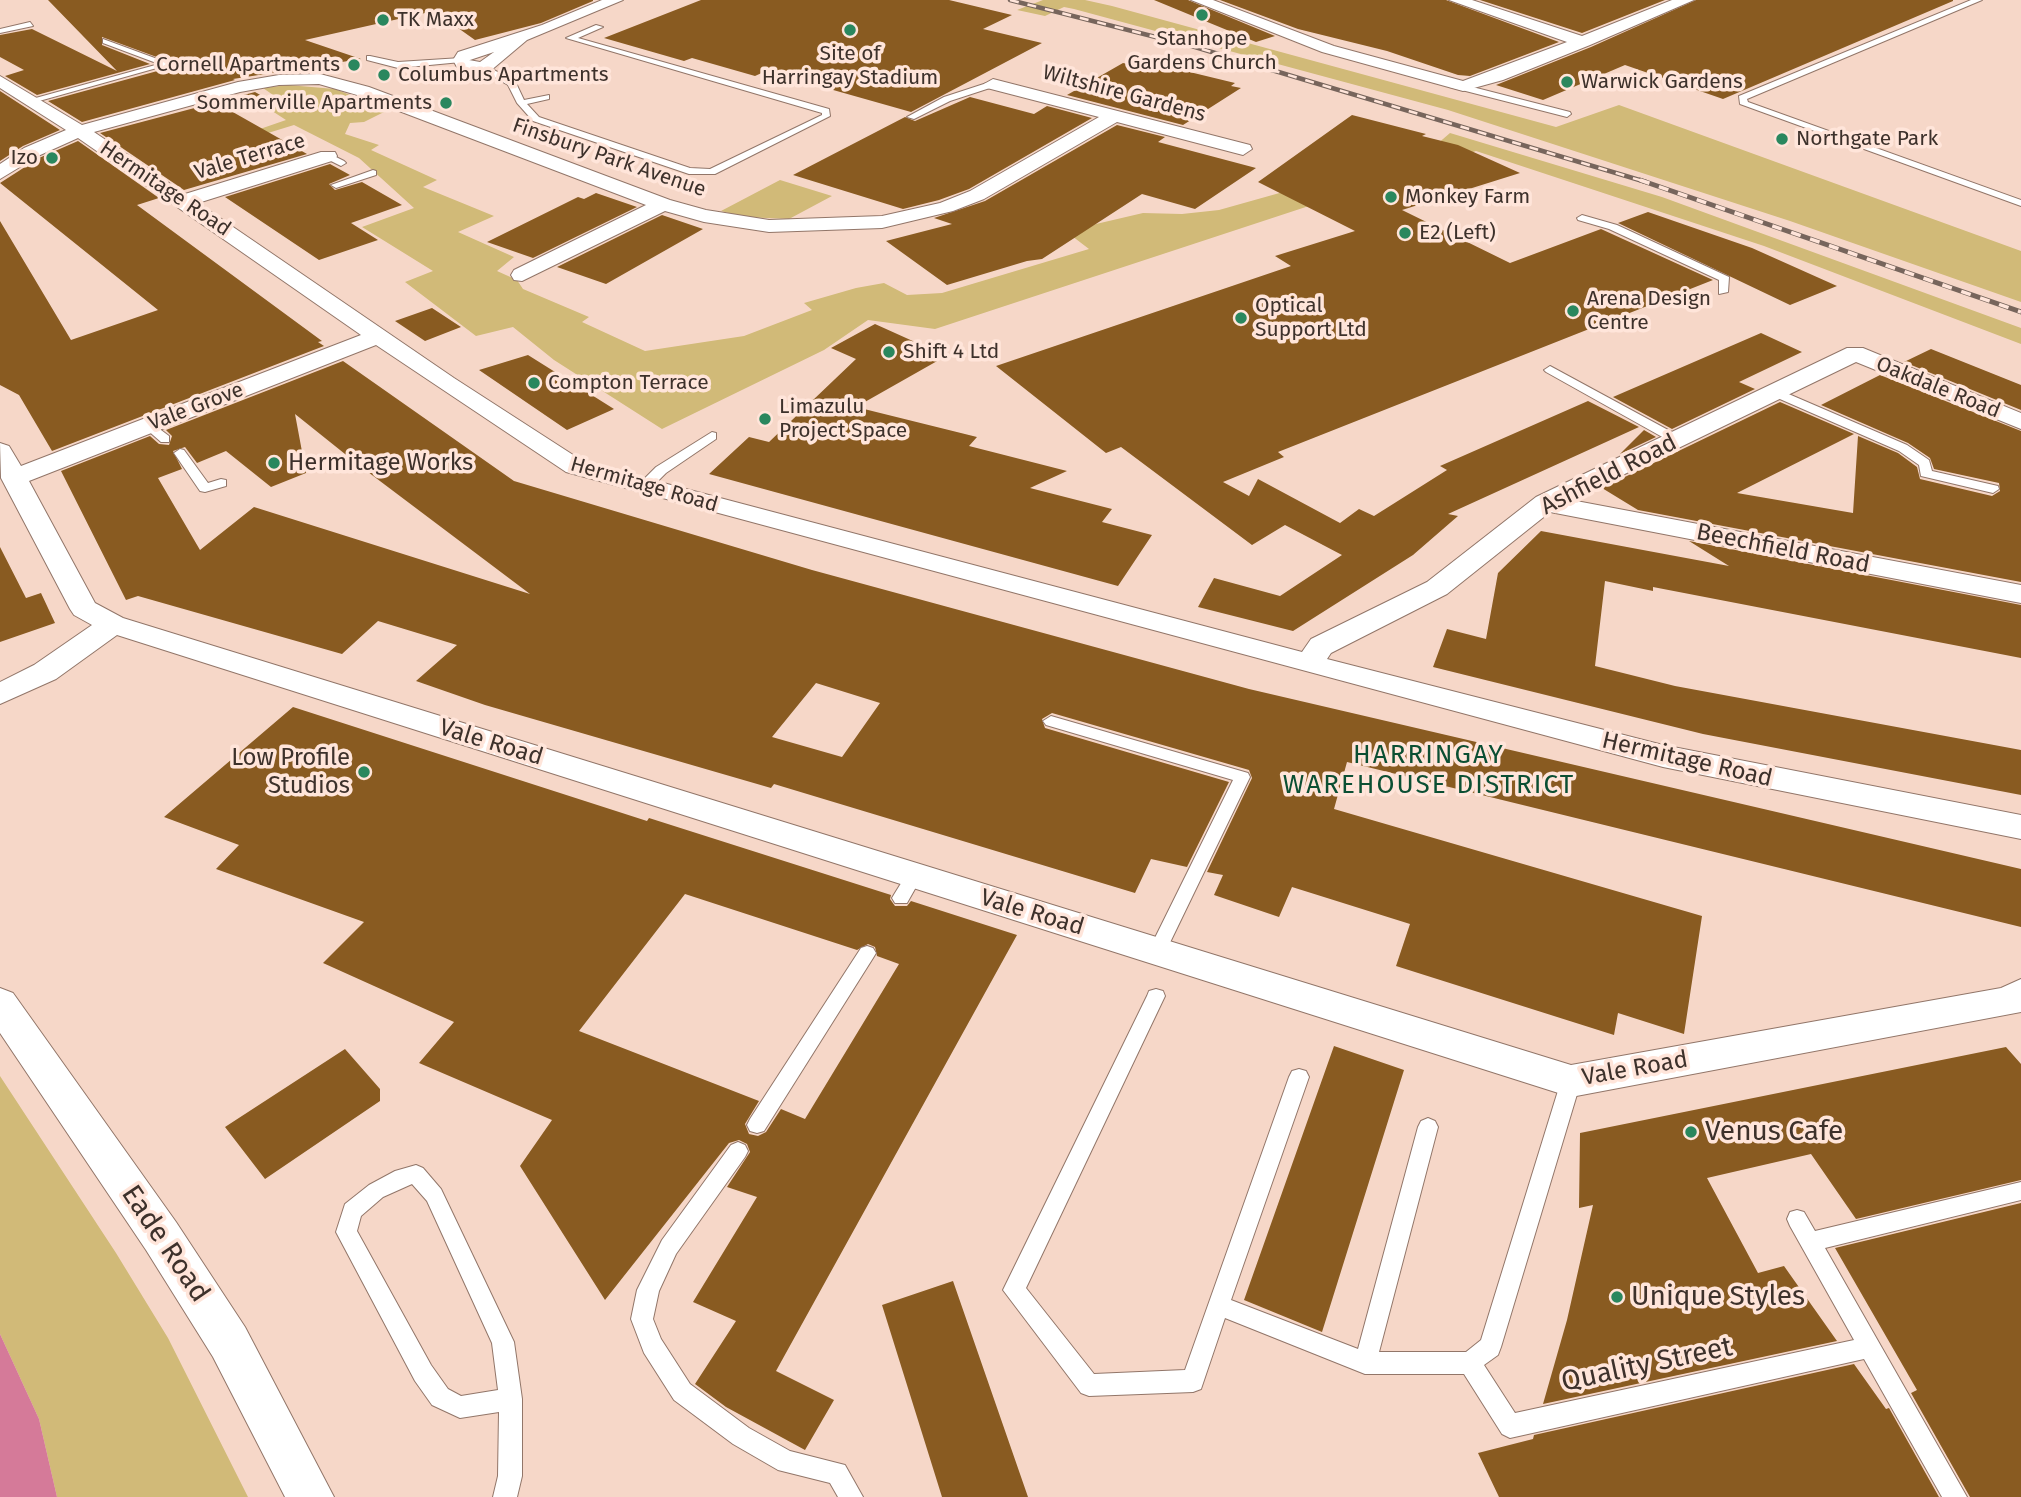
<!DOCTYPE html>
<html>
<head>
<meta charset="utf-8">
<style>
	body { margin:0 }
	canvas { display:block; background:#f6d7c8 }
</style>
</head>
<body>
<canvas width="2021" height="1497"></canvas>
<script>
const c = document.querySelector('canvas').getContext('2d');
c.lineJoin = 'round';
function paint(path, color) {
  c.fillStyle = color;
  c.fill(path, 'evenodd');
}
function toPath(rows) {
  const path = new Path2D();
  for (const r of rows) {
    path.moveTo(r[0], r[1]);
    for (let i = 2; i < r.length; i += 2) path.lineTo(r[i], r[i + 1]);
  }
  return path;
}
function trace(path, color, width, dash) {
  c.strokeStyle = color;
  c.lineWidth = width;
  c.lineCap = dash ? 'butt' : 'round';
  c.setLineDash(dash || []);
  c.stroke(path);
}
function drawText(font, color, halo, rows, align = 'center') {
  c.font = font + ' "Fira Sans",sans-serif';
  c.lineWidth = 7;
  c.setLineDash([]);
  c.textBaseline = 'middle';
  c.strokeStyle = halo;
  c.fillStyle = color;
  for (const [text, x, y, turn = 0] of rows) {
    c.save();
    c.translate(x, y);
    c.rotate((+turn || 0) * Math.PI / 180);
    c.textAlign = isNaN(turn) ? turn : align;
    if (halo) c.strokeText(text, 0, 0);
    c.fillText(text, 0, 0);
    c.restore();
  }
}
const green = toPath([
	[1043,0,1085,0,1112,6,1556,127,1619,105,2021,251,2021,302,1790,221,1448,110,1074,9,1064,7,1045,16,1017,10],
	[288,85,335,89,388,110,364,122,350,123,345,134,379,145,371,150,437,180,423,187,494,216,458,232,514,257,497,271,517,280,523,289,589,317,582,322,645,351,744,336,812,310,804,303,856,288,884,283,907,295,942,293,1089,249,1072,236,1096,224,1143,213,1182,214,1219,210,1429,151,1450,133,1662,197,2021,328,2021,344,1764,246,1476,151,935,329,868,320,824,350,662,429,554,360,513,327,476,336,405,282,433,271,362,227,414,208,359,158,294,125,268,133,260,129,286,120,269,109,286,104,263,88],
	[780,180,832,196,789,219,745,217,721,211],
	[0,1076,116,1253,168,1338,248,1497,57,1497,39,1419,0,1334]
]);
const water = toPath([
	[0,1334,39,1419,57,1497,0,1497]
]);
const building = toPath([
	[48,0,593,0,593,1,541,23,475,40,434,11,305,40,361,59,233,79,235,80,82,122,48,101,172,67,173,63,102,37,102,45,150,64,37,95,5,76,24,70,0,57,0,35,32,29,117,71],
	[701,0,949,0,1012,15,983,29,1042,43,911,112,766,71,755,76,692,58,684,61,604,38],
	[1154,0,1188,0,1275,36,1256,42],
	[1220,0,1446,0,1559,42,1470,76,1458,75,1387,51,1298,29],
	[1480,0,1665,0,1582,33],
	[1696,0,1953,0,1953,1,1723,99,1625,65,1543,100,1496,85,1591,47],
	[1140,60,1235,83,1231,86,1241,88,1183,125,1067,95,1123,63,1132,65],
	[0,91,60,130,23,146,0,161],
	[255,92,269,100,231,111,307,154,184,190,100,133],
	[970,97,1034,114,1047,106,1092,118,969,189,939,200,903,209,793,175,905,117,915,121],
	[1352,115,1426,134,1422,136,1458,145,1520,173,1402,210,1510,263,1601,229,1713,280,1278,452,1284,457,1223,482,1249,496,1258,479,1340,523,1359,509,1374,516,1447,470,1440,466,1588,401,1639,427,1448,514,1458,516,1413,555,1293,631,1198,607,1214,578,1280,596,1342,555,1285,525,1252,545,1121,447,1106,453,996,366,1291,266,1275,256,1355,231,1258,182],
	[1117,125,1165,137,1158,142,1256,168,1195,209,1142,194,1042,259,1027,261,947,285,886,241,952,224,934,218,985,201],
	[78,141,159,198,137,205,322,341,318,342,324,346,52,451,19,395,0,385,0,221,71,340,158,310,0,183,39,158],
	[330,164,350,175,329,184,335,190,362,182,402,205,351,223,378,240,319,260,225,197],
	[596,193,637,207,533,258,487,242,578,197,584,199],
	[1648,212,1752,248,1837,286,1790,305,1618,223],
	[662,215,703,229,606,284,557,267],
	[432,308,461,327,425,341,395,321],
	[875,324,946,356,856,407,977,437,969,446,1067,471,1030,488,1112,509,1102,522,1152,535,1118,586,709,474,749,437,769,442,856,359,831,348],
	[1761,333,1802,352,1739,382,1755,389,1672,429,1613,397],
	[1931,349,2021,385,2021,410,1904,362],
	[528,355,614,409,567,430,479,370],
	[343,361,514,481,812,570,1249,689,2021,869,2021,927,1347,762,1334,809,1702,916,1684,1034,1618,1013,1614,1035,1396,966,1410,924,1292,887,1279,917,1214,895,1223,875,1207,872,1252,778,1249,770,1052,713,1042,719,1045,728,1229,782,1187,867,1151,859,1135,893,774,784,771,788,485,705,416,681,457,645,378,621,342,654,138,596,126,600,61,471,150,436,159,444,169,445,172,436,166,430],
	[295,414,360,466,530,594,254,507,200,550,158,478,182,469,173,451,185,447,197,463,226,451,271,487,306,473],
	[816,683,880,703,842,757,772,737],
	[1880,375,2021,431,2021,582,1638,510,1602,488,1780,402,1854,434,1737,493,1853,513,1858,436,1898,453,1917,467,1920,479,1992,496,2000,491,1999,483,1934,469,1930,458,1908,443,1821,405],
	[1644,430,1656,437,1620,454],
	[1541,531,1729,566,1689,541,2021,605,2021,658,1653,587,1653,591,1605,581,1595,666,1675,686,2021,750,2021,795,1703,734,1433,667,1447,629,1486,639,1498,573],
	[0,547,26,598,41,593,55,623,0,642],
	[293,707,647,821,649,818,891,895,890,899,895,906,907,906,911,901,1017,935,776,1371,834,1400,805,1450,726,1407,695,1384,736,1321,693,1302,757,1197,727,1187,750,1152,747,1144,739,1140,729,1143,605,1300,520,1166,552,1120,419,1063,454,1022,323,963,364,922,216,869,239,845,164,817],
	[685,894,857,950,868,944,875,947,877,956,899,964,805,1119,781,1109,766,1132,758,1136,749,1134,745,1124,759,1101,579,1031],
	[1334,1046,1404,1070,1322,1332,1244,1300],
	[2006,1047,2021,1064,2021,1180,1856,1219,1811,1154,1707,1178,1758,1273,1784,1266,1837,1341,1543,1404,1567,1320,1593,1205,1579,1208,1580,1133],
	[345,1049,380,1089,380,1101,265,1179,225,1127],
	[2021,1203,2021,1497,1970,1497,1911,1393,1917,1390,1835,1248],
	[953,1281,1028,1497,942,1497,882,1305],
	[1854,1364,1886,1409,1889,1408,1939,1497,1499,1497,1478,1453,1533,1439,1534,1435]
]);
const service = toPath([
	[1971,0,1982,0,1747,99,1748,102,2021,200,2021,206,1740,104,1739,96,1971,0],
	[30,22,33,26,0,33,0,29,30,22],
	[596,25,603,27,578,38,829,109,830,116,715,174,689,174,533,121,517,103,508,85,479,68,486,66,515,81,524,100,549,95,549,99,527,104,539,117,690,168,710,169,822,115,822,113,566,38,596,25],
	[103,39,171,64,32,103,32,99,159,64,103,43,103,39],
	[370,56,398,62,461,58,465,60,461,62,398,68,367,60,367,56,370,56],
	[993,81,996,82,996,86,950,101,914,119,907,117,944,97,993,81],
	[1453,82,1570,112,1571,114,1567,117,1450,87,1449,85,1453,82],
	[328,153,344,161,346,163,341,166,325,158,325,154,328,153],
	[373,170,376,171,376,175,336,188,331,185,373,170],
	[1582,215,1617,225,1729,277,1728,292,1719,294,1719,280,1609,229,1578,220,1577,218,1582,215],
	[1550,366,1681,437,1683,440,1677,444,1673,443,1546,372,1544,370,1550,366],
	[1777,389,1907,445,1929,460,1932,471,1998,486,1999,489,1993,493,1921,476,1919,465,1899,451,1773,396,1773,390,1777,389],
	[149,421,169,436,169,442,161,442,145,428,143,425,149,421],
	[712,432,716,433,716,439,666,473,650,489,640,489,640,483,656,467,712,432],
	[180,449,184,450,208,483,221,479,226,480,226,486,205,492,200,491,174,453,180,449],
	[1051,716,1248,773,1250,777,1163,957,1157,959,1151,957,1148,952,1233,780,1046,725,1043,721,1051,716],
	[914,870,920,872,923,876,920,880,907,903,895,903,892,898,895,893,908,872,914,870],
	[867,946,873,948,876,953,873,958,764,1131,757,1133,750,1131,747,1125,750,1119,861,948,867,946],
	[1156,989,1163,991,1165,996,1026,1288,1094,1374,1185,1370,1289,1077,1292,1071,1299,1069,1306,1071,1309,1077,1231,1300,1358,1349,1418,1127,1421,1121,1428,1118,1435,1121,1438,1127,1379,1352,1466,1352,1481,1340,1561,1081,1564,1075,1571,1073,1578,1075,1581,1081,1501,1347,1498,1355,1484,1365,1515,1413,1854,1340,1790,1226,1787,1219,1790,1212,1797,1210,1804,1212,1815,1231,2021,1182,2021,1200,1825,1248,1967,1497,1942,1497,1864,1359,1510,1438,1502,1434,1464,1374,1365,1374,1225,1318,1201,1389,1193,1392,1089,1396,1081,1393,1003,1290,1147,996,1149,991,1156,989],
	[738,1142,745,1145,748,1151,745,1157,676,1254,659,1291,653,1319,661,1339,690,1384,749,1428,790,1451,845,1465,863,1497,838,1497,830,1483,778,1470,733,1444,674,1400,644,1353,631,1319,637,1290,662,1240,731,1145,738,1142],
	[416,1165,423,1168,441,1189,514,1342,522,1399,522,1476,517,1497,493,1497,498,1476,499,1412,460,1418,432,1405,415,1381,336,1232,345,1204,369,1185,395,1171,416,1165],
	[412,1184,427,1201,492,1343,498,1390,461,1396,448,1389,431,1365,357,1231,361,1216,383,1197,412,1184]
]);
const minor = toPath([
	[602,0,623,0,527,40,489,72,458,69,453,60,458,52,542,25,602,0],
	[494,52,480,62,469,60,470,60,494,52],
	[1191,0,1213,0,1334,46,1463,81,1567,42,1449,0,1472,0,1582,36,1672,0,1694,0,1590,45,1503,80,1463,91,1322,52,1191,0],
	[320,74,369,87,670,200,706,210,769,220,882,216,940,203,970,191,1099,117,987,88,984,84,993,79,1250,145,1252,149,1243,155,1117,122,984,199,953,211,882,228,769,232,704,222,665,211,522,281,514,280,511,275,514,270,646,205,357,95,319,84,279,85,240,92,94,132,185,194,321,152,335,152,337,156,335,160,198,203,454,378,584,462,1302,652,1311,639,1427,582,1536,497,1847,348,1863,348,2021,413,2021,429,1856,362,1571,500,2021,585,2021,603,1550,512,1447,594,1331,653,1327,659,1663,745,2021,815,2021,839,1663,767,566,472,376,345,29,481,95,603,123,618,1571,1065,2001,988,2021,979,2021,1012,1571,1097,117,635,56,679,0,704,0,682,34,665,92,625,74,615,70,609,1,478,0,443,9,446,21,466,361,335,78,138,38,156,0,179,0,164,24,148,66,130,0,88,0,76,82,125,238,82,279,75,320,74],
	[0,988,13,993,176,1222,245,1327,334,1497,285,1497,213,1357,146,1250,0,1033,0,988]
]);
const railFar1 = toPath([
	[1010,0,1195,47,1646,182]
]);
const rail = toPath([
	[1640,180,2021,312]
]);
const markers = [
	[1202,15,7,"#2a875e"],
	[383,20,7,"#2a875e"],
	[850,30,7,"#2a875e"],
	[354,65,7,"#2a875e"],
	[384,75,7,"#2a875e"],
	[1567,82,7,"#2a875e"],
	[446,103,7,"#2a875e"],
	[1782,139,7,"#2a875e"],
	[52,158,7,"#2a875e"],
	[1391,197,7,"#2a875e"],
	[1405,233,7,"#2a875e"],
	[1573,311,7,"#2a875e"],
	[1241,318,7,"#2a875e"],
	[889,352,7,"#2a875e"],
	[534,383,7,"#2a875e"],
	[765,419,7,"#2a875e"],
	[274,463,7,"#2a875e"],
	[364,772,7,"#2a875e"],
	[1691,1132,7,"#2a875e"],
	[1617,1297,7,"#2a875e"]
];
const farPoinames = [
	["TK Maxx",397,20],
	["Stanhope",1202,39,"center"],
	["Gardens Church",1202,63,"center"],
	["Site of",850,54,"center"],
	["Harringay Stadium",850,78,"center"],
	["Cornell Apartments",340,65,"right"],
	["Columbus Apartments",398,75],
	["Warwick Gardens",1581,82],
	["Sommerville Apartments",432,103,"right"],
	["Northgate Park",1796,139],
	["Izo",38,158,"right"],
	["Monkey Farm",1405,197],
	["E2 (Left)",1419,233],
	["Arena Design",1587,299],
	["Centre",1587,323],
	["Optical",1255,306],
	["Support Ltd",1255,330],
	["Shift 4 Ltd",903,352],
	["Compton Terrace",548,383],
	["Limazulu",779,407],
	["Project Space",779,431]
];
const farStreetnames = [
	["Wiltshire Gardens",1124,94,15],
	["Vale Terrace",250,157,-17],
	["Finsbury Park Avenue",609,158,19],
	["Hermitage Road",165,189,34],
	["Oakdale Road",1938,388,22],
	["Vale Grove",196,407,-21],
	["Hermitage Road",644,485,16]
];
const poiNames = [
	["Hermitage Works",288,463],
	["Low Profile",350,758,"right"],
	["Studios",350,786,"right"]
];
const streetNames = [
	["Ashfield Road",1609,475,-27],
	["Beechfield Road",1783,549,11],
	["Vale Road",491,743,17],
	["Hermitage Road",1687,760,13],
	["Vale Road",1032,913,17],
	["Vale Road",1635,1069,-10]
];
const neighbourhoodNames = [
	["HARRINGAY",1429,756],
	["WAREHOUSE DISTRICT",1429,786]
];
const nearPoinames = [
	["Venus Cafe",1705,1132],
	["Unique Styles",1631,1297]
];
const nearStreetnames = [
	["Eade Road",165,1244,56],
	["Quality Street",1647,1365,-12]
];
paint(green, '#d1ba78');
paint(water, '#d57a99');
paint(building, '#895b21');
trace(service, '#927669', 2);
trace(minor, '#927669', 2);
paint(service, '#fff');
paint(minor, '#fff');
trace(railFar1, '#77655c', 4.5);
trace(rail, '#77655c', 5);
trace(railFar1, '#ffe5da', 2.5, [9]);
trace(rail, '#ffe5da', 3.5, [10]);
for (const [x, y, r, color] of markers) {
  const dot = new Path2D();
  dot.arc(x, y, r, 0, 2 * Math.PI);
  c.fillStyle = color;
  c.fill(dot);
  trace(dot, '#ffe5da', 2.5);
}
drawText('21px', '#3d312b', '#ffe5da', farPoinames, 'left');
drawText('21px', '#3d312b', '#ffe5da', farStreetnames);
drawText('24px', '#3d312b', '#ffe5da', poiNames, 'left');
drawText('24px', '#3d312b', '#ffe5da', streetNames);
c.letterSpacing = '2px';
drawText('26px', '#0b4f33', '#ffe5da', neighbourhoodNames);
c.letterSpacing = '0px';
drawText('28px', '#3d312b', '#ffe5da', nearPoinames, 'left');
drawText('28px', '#3d312b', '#ffe5da', nearStreetnames);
</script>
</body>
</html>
